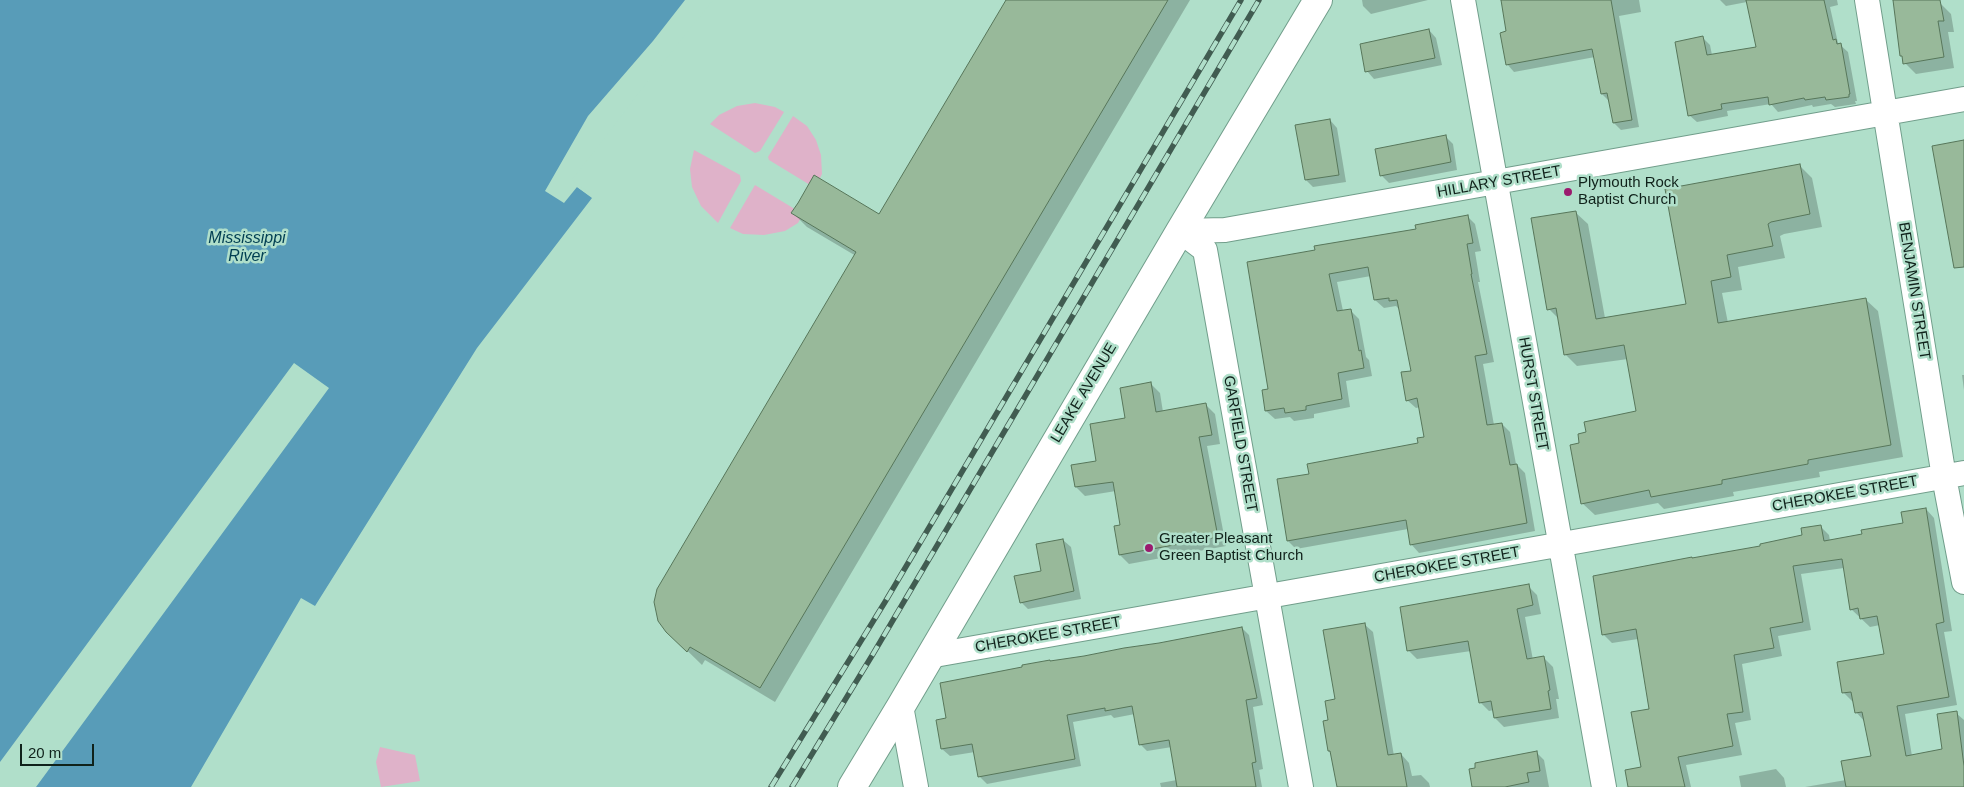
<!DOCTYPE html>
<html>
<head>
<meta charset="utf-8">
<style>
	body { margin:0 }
	#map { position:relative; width:1964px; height:787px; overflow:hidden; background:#b0dfca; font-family:Helvetica,sans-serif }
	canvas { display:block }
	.scale { position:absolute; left:20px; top:744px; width:74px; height:22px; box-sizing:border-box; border:2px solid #10221b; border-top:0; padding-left:6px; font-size:15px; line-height:18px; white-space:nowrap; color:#10221b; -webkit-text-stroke:4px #b0dfca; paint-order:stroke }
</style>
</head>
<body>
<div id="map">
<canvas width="1964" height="787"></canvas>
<div class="scale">20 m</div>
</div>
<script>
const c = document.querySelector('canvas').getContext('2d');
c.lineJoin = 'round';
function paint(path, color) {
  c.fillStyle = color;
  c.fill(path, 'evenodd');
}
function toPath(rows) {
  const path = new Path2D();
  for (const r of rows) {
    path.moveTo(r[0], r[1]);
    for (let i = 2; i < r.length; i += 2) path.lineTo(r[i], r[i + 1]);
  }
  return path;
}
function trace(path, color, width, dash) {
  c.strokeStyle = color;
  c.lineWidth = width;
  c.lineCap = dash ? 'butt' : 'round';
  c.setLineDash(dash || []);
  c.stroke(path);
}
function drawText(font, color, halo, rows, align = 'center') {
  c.font = font + ' Helvetica,sans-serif';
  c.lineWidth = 5;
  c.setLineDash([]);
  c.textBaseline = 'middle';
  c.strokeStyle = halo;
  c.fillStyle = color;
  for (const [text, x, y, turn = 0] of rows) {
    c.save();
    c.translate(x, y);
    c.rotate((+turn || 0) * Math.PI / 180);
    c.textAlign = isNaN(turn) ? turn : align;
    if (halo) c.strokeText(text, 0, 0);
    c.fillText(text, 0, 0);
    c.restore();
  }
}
const green = toPath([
	[755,103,775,107,784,112,760,151,755,153,710,124,719,115,737,106],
	[793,116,807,126,816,140,821,155,822,174,815,188,769,160,768,157],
	[694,150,740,175,741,181,718,223,701,206,692,187,690,169],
	[755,185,803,214,798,223,785,231,764,235,743,234,730,228],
	[380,747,415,755,420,781,381,787,376,762]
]);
const water = toPath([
	[0,0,711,0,569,181,592,198,477,348,315,606,301,598,191,787,0,787]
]);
const pier = toPath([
	[685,0,713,0,635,98,572,180,591,194,590,196,577,187,564,203,545,191,588,116,653,41],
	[294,363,329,388,36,787,0,787,0,762]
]);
const shadow = toPath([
	[1007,0,1190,0,775,702,705,660,702,665,667,631,856,256,807,227,793,213,879,216],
	[1362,0,1428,0,1371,14,1363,6],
	[1502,0,1639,0,1641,12,1619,16,1639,127,1621,130,1614,123,1609,101,1602,94,1595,57,1514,72,1507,64,1508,32],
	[1720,0,1837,0,1838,5,1830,7,1838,43,1848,52,1857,101,1855,101,1856,104,1835,107,1831,104,1813,107,1812,105,1778,112,1771,104,1727,111,1728,116,1697,122,1689,115,1703,38,1710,45,1712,55,1757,48,1747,2,1726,6],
	[1940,3,1951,14,1954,32,1948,32,1954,68,1916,74,1905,63,1902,56],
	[1429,30,1436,38,1442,65,1374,79,1367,71],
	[1330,120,1337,128,1346,182,1313,187,1306,180],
	[1445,136,1453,144,1457,170,1389,183,1381,175],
	[1800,166,1812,178,1822,227,1784,234,1780,236,1785,258,1738,267,1742,290,1722,293,1728,323,1865,299,1878,311,1903,457,1819,472,1820,477,1733,492,1734,496,1664,509,1658,503,1595,515,1582,503,1581,444,1637,412,1628,359,1577,366,1565,354,1560,320,1549,309,1575,212,1588,224,1605,318,1688,305,1666,190],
	[1467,216,1475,224,1481,251,1475,252,1480,282,1478,282,1494,362,1483,364,1494,425,1502,424,1510,432,1516,464,1525,473,1535,531,1419,553,1411,544,1408,529,1296,549,1288,541,1310,475,1420,444,1425,438,1420,407,1416,408,1407,400,1412,372,1399,309,1396,306,1384,308,1375,300,1371,276,1337,282,1343,311,1350,310,1359,319,1366,357,1369,360,1372,376,1346,381,1350,407,1314,414,1314,418,1294,421,1290,417,1275,419,1266,411,1263,391,1269,390,1316,251,1417,230],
	[1962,375,1964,375,1964,390],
	[1151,384,1160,393,1163,412,1206,405,1215,414,1220,444,1207,446,1226,546,1129,564,1120,555,1116,527,1122,526,1116,491,1085,496,1076,487,1097,462],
	[1926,509,1934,518,1952,631,1944,632,1957,705,1905,714,1912,756,1943,750,1956,713,1964,720,1964,787,1805,787,1846,780,1873,757,1865,722,1856,712,1854,701,1852,701,1843,692,1885,655,1880,625,1870,627,1851,609,1844,568,1801,574,1811,630,1778,636,1782,656,1742,664,1751,720,1735,723,1742,755,1686,765,1691,787,1629,787,1642,768,1651,710,1638,639,1612,643,1603,634,1692,559,1762,547,1804,536,1821,527,1829,535,1830,541,1863,535,1905,524],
	[1063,540,1071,547,1081,599,1028,609,1021,602],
	[1528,586,1537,595,1541,614,1525,617,1533,660,1544,658,1553,667,1559,699,1556,699,1559,718,1504,727,1495,718,1494,710,1489,711,1480,702,1471,651,1417,659,1408,650],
	[1364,624,1373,632,1394,756,1401,754,1409,763,1412,776,1421,775,1429,783,1430,787,1339,787,1332,754,1329,751,1330,721],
	[1242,628,1249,635,1263,705,1253,707,1263,769,1259,770,1262,787,1161,787,1160,783,1177,780,1172,747,1147,751,1140,744,1135,714,1114,718,1111,715,1073,722,1081,766,987,784,979,776,975,752,950,756,942,749,938,721,948,719,1050,662,1159,645],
	[1537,753,1544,760,1549,787,1473,787],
	[1776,769,1784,778,1786,787,1741,787,1739,776]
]);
const building = toPath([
	[1006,0,1168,0,760,688,690,647,687,652,666,632,658,621,654,602,657,589,856,252,791,213,798,203,814,175,879,214,1006,0],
	[1501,0,1611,0,1632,120,1613,123,1607,93,1601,94,1592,49,1506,65,1500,33,1506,31,1501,0],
	[1746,0,1824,0,1833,40,1836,39,1837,44,1841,43,1850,94,1849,94,1849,97,1826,100,1825,97,1805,100,1804,98,1769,105,1768,97,1721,104,1722,109,1688,116,1675,42,1703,36,1707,55,1756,47,1746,0],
	[1893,0,1940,0,1944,21,1938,21,1944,57,1903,64,1902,56,1900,56,1893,0],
	[1429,29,1435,58,1365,72,1360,44,1429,29],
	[1330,119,1339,175,1305,180,1295,125,1330,119],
	[1446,135,1451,162,1380,176,1375,149,1446,135],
	[1964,140,1964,267,1954,268,1932,146,1964,140],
	[1800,164,1810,214,1771,222,1768,224,1773,246,1727,255,1731,277,1711,281,1718,323,1866,298,1891,445,1808,460,1808,464,1722,480,1722,484,1651,497,1649,490,1581,504,1570,445,1579,443,1578,434,1586,432,1584,422,1636,411,1624,345,1564,355,1556,308,1547,310,1531,218,1576,211,1596,319,1686,304,1665,189,1800,164],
	[1468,215,1473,243,1467,244,1472,274,1471,274,1487,354,1475,356,1487,425,1502,423,1510,465,1517,464,1527,523,1410,545,1406,520,1287,541,1277,479,1309,474,1307,464,1418,443,1417,438,1424,437,1417,398,1406,401,1401,372,1411,371,1397,300,1389,301,1389,298,1374,300,1368,267,1329,274,1337,311,1351,309,1359,351,1361,350,1364,368,1338,373,1342,399,1306,406,1306,410,1285,413,1284,408,1265,411,1262,390,1268,389,1247,262,1315,250,1314,246,1416,229,1415,225,1468,215],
	[1151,382,1156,412,1206,403,1212,435,1199,437,1218,537,1119,555,1114,526,1120,525,1113,482,1075,487,1071,465,1096,461,1090,424,1125,418,1120,388,1151,382],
	[1926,508,1944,622,1936,624,1949,697,1897,706,1906,756,1942,749,1937,714,1957,711,1964,766,1964,787,1846,787,1841,761,1871,756,1862,712,1855,713,1851,692,1842,693,1837,662,1884,654,1877,616,1860,619,1858,608,1850,610,1842,559,1793,566,1803,622,1770,628,1774,648,1734,655,1743,712,1727,714,1733,746,1678,757,1685,787,1628,787,1625,770,1641,767,1631,712,1649,709,1636,629,1602,635,1593,576,1692,557,1692,558,1760,546,1760,544,1802,535,1801,528,1821,525,1824,541,1862,534,1861,530,1903,523,1901,512,1926,508],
	[1063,539,1074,591,1020,603,1014,576,1041,571,1036,544,1063,539],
	[1529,584,1533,605,1517,609,1527,659,1544,656,1550,690,1548,691,1551,709,1494,718,1491,701,1479,703,1468,641,1407,651,1400,607,1529,584],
	[1365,623,1388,755,1401,753,1407,787,1337,787,1330,751,1328,751,1323,721,1328,720,1325,701,1335,699,1323,630,1365,623],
	[1242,627,1257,698,1246,700,1256,762,1252,763,1256,787,1177,787,1169,740,1139,745,1132,706,1105,711,1105,708,1067,715,1075,759,978,777,972,744,941,749,936,720,946,718,940,683,1022,667,1022,665,1050,660,1050,661,1084,656,1124,648,1159,643,1242,627],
	[1537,751,1540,771,1527,773,1529,782,1505,787,1472,787,1469,769,1475,768,1475,763,1537,751]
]);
const street = toPath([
	[1463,0,1604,787],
	[1867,0,1944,477,1964,582],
	[1180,231,1225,230,1964,99],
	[1180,231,1205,250,1301,787],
	[929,656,1964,473],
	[901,706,916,787]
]);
const secondary = toPath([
	[852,787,901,706,1180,231,1318,0]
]);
const rail = toPath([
	[771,787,885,602,1241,0],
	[792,787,873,654,1259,0]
]);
const markers = [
	[1568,192,5,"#9b1a6e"],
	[1149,548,5,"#9b1a6e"]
];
const streetNames = [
	["HILLARY STREET",1499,182,-10],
	["BENJAMIN STREET",1914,291,81],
	["LEAKE AVENUE",1084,393,-59],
	["HURST STREET",1533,394,80],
	["GARFIELD STREET",1240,444,80],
	["CHEROKEE STREET",1845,494,-10],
	["CHEROKEE STREET",1447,565,-10],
	["CHEROKEE STREET",1048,635,-10]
];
const poiNames = [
	["Plymouth Rock",1578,183],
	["Baptist Church",1578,200],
	["Greater Pleasant",1159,539],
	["Green Baptist Church",1159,556]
];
const waterNames = [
	["Mississippi",247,239],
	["River",247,257]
];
paint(green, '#dfb2c9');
paint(water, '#589cb8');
paint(pier, '#b0dfca');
paint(shadow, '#0003');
paint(building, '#98b99a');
trace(building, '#57765a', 1);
trace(street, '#719e8b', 26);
trace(secondary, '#719e8b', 30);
trace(street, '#fff', 24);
trace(secondary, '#fff', 28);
trace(rail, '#415c51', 5.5);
trace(rail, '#b0dfca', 4, [11]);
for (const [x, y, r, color] of markers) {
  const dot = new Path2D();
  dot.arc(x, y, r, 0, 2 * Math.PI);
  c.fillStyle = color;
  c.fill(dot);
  trace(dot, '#b0dfca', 2);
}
drawText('15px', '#10221b', '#b0dfca', streetNames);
drawText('15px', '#10221b', '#b0dfca', poiNames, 'left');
drawText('italic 16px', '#003e52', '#b0dfca', waterNames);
</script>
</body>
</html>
